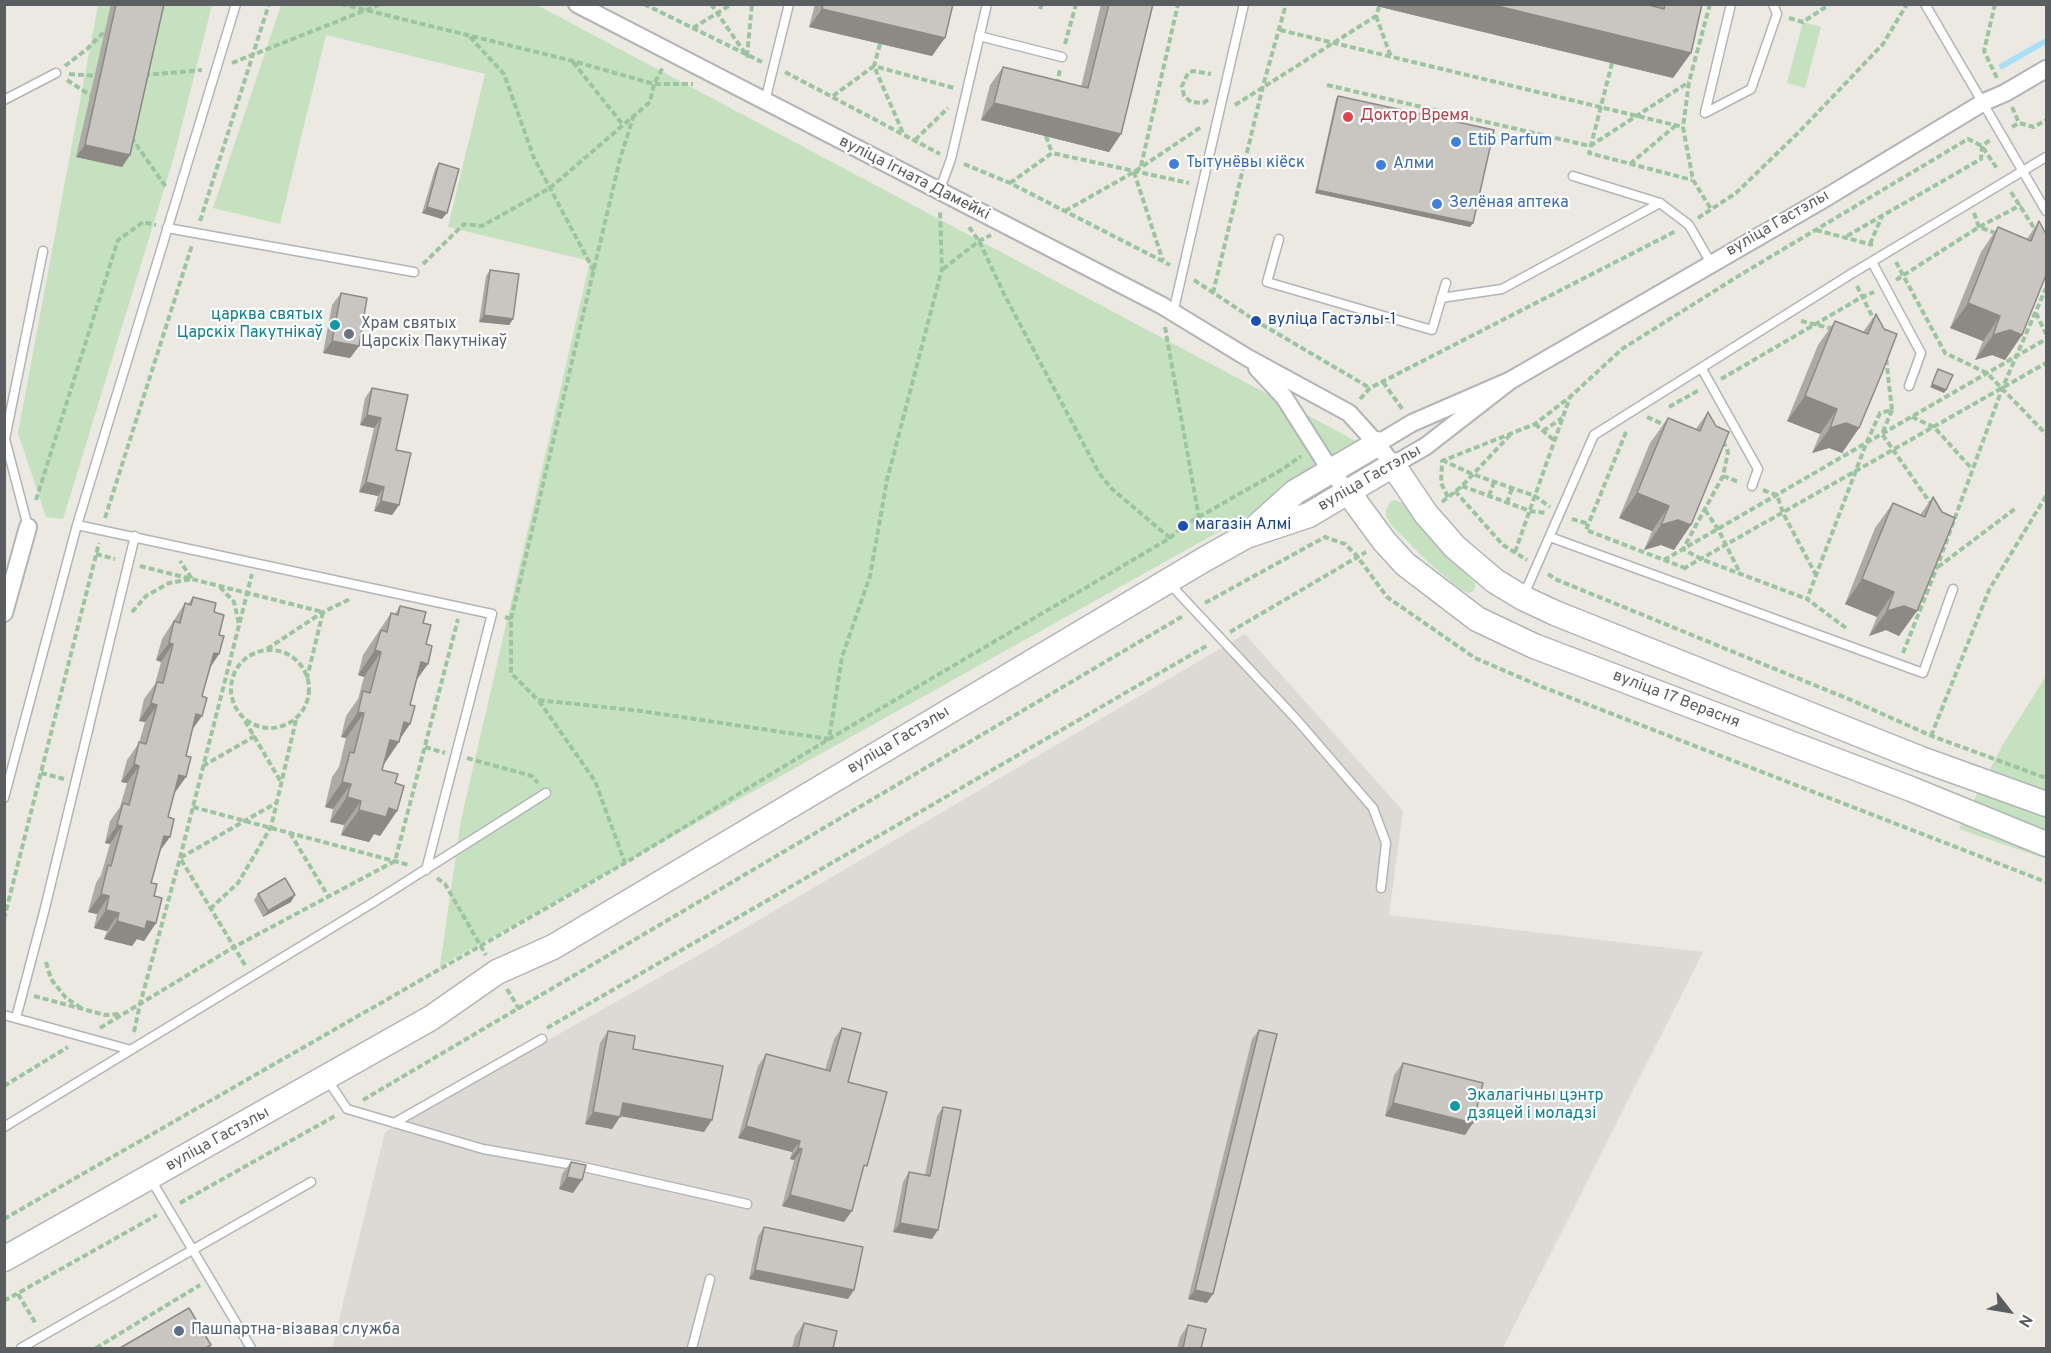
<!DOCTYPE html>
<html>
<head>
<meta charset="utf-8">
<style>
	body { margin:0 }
	#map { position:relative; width:2051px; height:1353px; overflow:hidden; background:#ece8e2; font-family:Overpass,sans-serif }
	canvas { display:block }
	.frame { position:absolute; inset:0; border:6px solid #5a5e61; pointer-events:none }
	.north { position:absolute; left:1979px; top:1281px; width:60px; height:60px; -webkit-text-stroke:4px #fff; paint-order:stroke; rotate:121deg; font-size:16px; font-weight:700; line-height:24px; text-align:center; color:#5a5e61 }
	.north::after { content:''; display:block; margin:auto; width:21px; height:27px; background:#5a5e61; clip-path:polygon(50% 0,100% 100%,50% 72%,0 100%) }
</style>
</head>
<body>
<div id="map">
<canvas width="2051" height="1353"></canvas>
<div class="frame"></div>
<div class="north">N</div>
</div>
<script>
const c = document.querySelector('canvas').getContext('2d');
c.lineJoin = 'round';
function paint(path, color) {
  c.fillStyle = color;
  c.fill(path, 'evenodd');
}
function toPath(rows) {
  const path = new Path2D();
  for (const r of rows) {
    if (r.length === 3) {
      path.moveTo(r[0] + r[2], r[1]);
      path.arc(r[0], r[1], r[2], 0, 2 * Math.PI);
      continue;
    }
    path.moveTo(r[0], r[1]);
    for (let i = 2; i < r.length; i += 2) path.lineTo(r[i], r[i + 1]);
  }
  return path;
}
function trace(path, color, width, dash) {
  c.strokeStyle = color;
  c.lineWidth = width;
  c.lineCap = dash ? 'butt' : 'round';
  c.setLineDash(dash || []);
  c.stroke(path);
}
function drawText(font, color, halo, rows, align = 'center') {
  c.font = font + ' Overpass,sans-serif';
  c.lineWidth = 4.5;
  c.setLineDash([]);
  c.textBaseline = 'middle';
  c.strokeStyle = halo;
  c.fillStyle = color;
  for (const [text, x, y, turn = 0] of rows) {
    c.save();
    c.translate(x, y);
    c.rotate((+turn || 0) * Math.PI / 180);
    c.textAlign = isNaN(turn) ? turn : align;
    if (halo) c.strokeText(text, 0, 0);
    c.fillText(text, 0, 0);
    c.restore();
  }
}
const industrial = toPath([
	[1245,634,1403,811,1389,915,1703,952,1503,1348,332,1348,385,1132,706,951]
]);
const green = toPath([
	[98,5,212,5,173,160,63,519,46,517,18,433],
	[281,5,537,5,1369,448,440,966,461,820,590,261,448,227,485,74,326,35,280,224,213,208],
	[1803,22,1821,27,1805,88,1787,83],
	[1395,500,1405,504,1425,531,1475,583,1475,589,1472,592,1468,593,1459,588,1429,563,1391,525,1386,516,1386,510,1391,501],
	[2046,676,2046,859,1959,829,2002,746]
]);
const stream = toPath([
	[2002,66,2046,41]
]);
const path = toPath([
	[341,4,573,61,654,84,693,84],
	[644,4,762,62],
	[711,4,747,56,752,4],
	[1710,4,1689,82,1683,127,1693,180,1711,209],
	[1995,4,1984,51,1997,78],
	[1040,9,1042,4],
	[1376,16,1391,57],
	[1789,18,1803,22,1830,4],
	[693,28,732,4],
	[1280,30,1683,127],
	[470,37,504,74,534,158,594,271],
	[880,44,874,66,954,88],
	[1065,44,1076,4],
	[573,62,623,125],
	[232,63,381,4],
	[1612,63,1589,153,1692,180],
	[65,66,87,49,106,30],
	[785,72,940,154],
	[69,74,97,76],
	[144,75,202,70],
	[67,80,93,97],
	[1057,85,1060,69],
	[1327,85,1590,146,1689,82],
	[833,96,874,66,903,133],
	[1208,100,1203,103,1191,102,1184,96,1182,86,1188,73,1193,71,1211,74],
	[1235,105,1376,16,1379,7],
	[2012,107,2019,123],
	[2012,127,2019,123,2034,127,2046,120],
	[1046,136,1052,153],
	[131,137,166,187],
	[915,140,948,108],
	[964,164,1010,183,1170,265],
	[1630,164,1675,126],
	[1141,166,1178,4],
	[1134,172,1163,261],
	[1010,183,1052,153,1189,183],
	[2011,192,2036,231],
	[1065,211,1134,172,1201,127],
	[1974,213,1979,227,1998,234],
	[1698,218,1736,193,1799,132,1883,44,1907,4],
	[200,221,269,4],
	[969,227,979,241,1005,296,1099,473,1112,489,1170,538],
	[1816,230,1873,245],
	[1847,236,1981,159,1982,146,1990,140],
	[1870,244,1882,216],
	[1896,262,1945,353,1987,373,2046,434],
	[423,264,464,224,482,226,550,188,650,102,654,84,663,67],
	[943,269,979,241,991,235],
	[1194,280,1256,321,1370,388],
	[1896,280,1979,227,2021,205],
	[1857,286,1875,322],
	[1213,293,1263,86,1286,4],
	[2036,313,2046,334],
	[1801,321,1834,329],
	[1165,327,1199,518],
	[1721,379,1862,297,1874,292],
	[1383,382,1403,410],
	[1360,399,1370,388,1676,231],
	[1669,407,1699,390],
	[1892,410,1882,434,1931,504],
	[1647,417,1665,425],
	[1912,417,1934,427,1972,469],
	[1535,424,1555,441],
	[1543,431,1562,418],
	[1626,432,1586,530,1685,568],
	[1723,441,1728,452,1723,476,1683,549,1701,559,1807,599],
	[1442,460,1472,474,1535,496,1550,507],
	[1723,476,1739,482],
	[1462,486,1530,511,1546,513],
	[1763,490,1777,495,1783,513,1816,575],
	[1455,491,1503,545,1527,560],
	[1489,496,1494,482],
	[1448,497,1441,483,1442,461,1535,424,1570,397,1622,349,1740,275,1968,139,1982,146,1998,170],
	[36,500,118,240,143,222,156,225],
	[1442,502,1462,486,1510,435],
	[1507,503,1512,488],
	[1705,510,1718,529,1739,571],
	[105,518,192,245],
	[1572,519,1589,524],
	[1515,552,1570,397],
	[96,554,115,559],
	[1664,560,2046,339],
	[140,566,323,612,307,678],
	[1938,567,2016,508],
	[1683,569,2046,363],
	[1548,574,1555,579,1851,700,1932,736,2046,778],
	[220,587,234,602,239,624],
	[1205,603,1325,537,1345,544,1357,556,1387,597,1475,658,1540,686,2046,882],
	[132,612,146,596,169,583,192,579,180,561],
	[505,617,511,619,511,673,538,700,641,711,829,739,842,657,870,576,887,480,942,269,940,211],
	[511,619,620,159,634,115],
	[1846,628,1807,599,1866,444,1880,413,1892,410,1886,358],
	[1230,632,1366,552],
	[267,649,323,612,350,599],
	[270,689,39],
	[1903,653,1937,567,2002,389,2046,288],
	[539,701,595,781,625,863],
	[245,721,281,782],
	[1931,736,1989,590,2046,496],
	[425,747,445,753],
	[467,758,532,776,538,783],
	[203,766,255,736],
	[41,773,64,779],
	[193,807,409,865],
	[290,833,328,896],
	[437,878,445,884,486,955],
	[210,909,238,883,271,827,296,720],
	[4,919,99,543],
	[46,962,51,979,66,998,83,1009],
	[245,965,180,858,276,803],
	[507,989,519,1009],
	[34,996,105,1015,120,1014],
	[100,1028,234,947,395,861,458,619],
	[547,1028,1208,645],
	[134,1032,140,1004,180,858,252,574],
	[4,1086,68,1047],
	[363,1100,1183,616],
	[180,1203,335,1116],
	[4,1219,625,863,829,739,1170,538,1183,526,1283,469,1301,456],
	[18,1294,36,1324],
	[4,1301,157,1215],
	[96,1348,200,1285]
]);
const lane = toPath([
	[1731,4,1705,113,1751,89,1777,14,1773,4],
	[1925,4,2046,211],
	[979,36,1062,57],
	[4,100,56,73],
	[765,101,789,4],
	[1573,176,1660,203,1689,225,1711,263],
	[939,192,951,159,987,4],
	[167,228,414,272],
	[1279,239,1267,282,1432,330,1446,283],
	[1872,262,1921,353,1909,386],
	[1441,298,1502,289,1660,203],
	[1173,313,1244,4],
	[1702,369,1758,469,1752,486],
	[77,525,492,614,426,870],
	[28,527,5,439,43,251],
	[1550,537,1923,673,1953,589],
	[1169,583,1297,720,1373,808,1386,843,1381,888],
	[1523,597,1594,435,1851,274,2046,157],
	[4,798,77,525,236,4],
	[4,1015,131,1050],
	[16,1018,45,908,135,536],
	[327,1079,347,1109,483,1149,579,1166,747,1204],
	[394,1123,542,1039],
	[4,1127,374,902,546,793],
	[150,1178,251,1348],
	[21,1348,311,1182],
	[692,1348,710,1279]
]);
const street = toPath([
	[577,4,1161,305,1248,358,1349,413,1377,444,1393,465,1426,446,1511,380],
	[1257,368,1284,397,1331,471,1348,492],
	[1377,444,1412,423,1511,380,1822,200,1984,102,2005,93,2046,69],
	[4,613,28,527]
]);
const secondary = toPath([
	[1348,492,1384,541,1405,564,1477,619,1534,646,1911,789,2046,844],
	[1255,528,1295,492,1377,444],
	[4,1259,431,1018,497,972,553,947,1205,559,1246,536,1309,515,1393,465,1426,514,1455,547,1495,581,1523,598,1555,613,1921,759,2046,804]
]);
const wall = toPath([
	[111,4,164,4,130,155,122,167,76,157],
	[815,4,953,4,932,56,809,27],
	[1101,4,1153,4,1121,134,1109,152,981,120,990,85,1003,67,1081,87],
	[1368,4,1645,4,1653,6,1654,4,1702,4,1691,53,1673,78],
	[1338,96,1473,223,1470,227,1315,193,1336,99],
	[439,163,442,219,422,213,435,169],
	[2039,221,2022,335,2005,360,1992,355,1975,360,1983,341,1950,328,1981,252,1998,227,2027,239],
	[490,270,513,319,509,325,479,322,486,276],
	[341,293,359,346,350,358,323,353,332,305],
	[1876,314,1859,428,1842,453,1829,448,1812,453,1820,434,1787,421,1818,345,1835,321,1863,332],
	[372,388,396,450,399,505,392,515,374,511,378,496,359,492,374,428,360,425,365,398],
	[1708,412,1674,550,1661,545,1644,550,1652,531,1619,518,1650,443,1668,418,1696,429],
	[1933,497,1899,636,1886,630,1869,636,1877,617,1845,604,1875,528,1893,503,1920,515],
	[193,597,214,612,219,635,219,654,210,668,174,794,151,883,154,896,156,923,144,941,137,939,132,946,104,939,107,931,94,928,97,914,88,912,96,883,101,875,110,844,105,843,110,821,120,807,127,783,121,782,127,760,139,743,145,722,139,721,144,699,155,684,161,662,156,660,162,639,185,603,188,604],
	[400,606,423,623,416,680,410,705,410,724,384,764,382,770,395,783,397,811,380,836,374,834,369,842,341,835,344,825,330,822,333,809,325,807,332,777,339,767,346,738,341,737,346,716,358,699,364,677,358,675,363,655,391,613,395,614],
	[258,894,291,902,263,917,254,900],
	[842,1028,848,1082,862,1173,844,1222,782,1206,794,1160,790,1159,792,1152,738,1138,758,1066,766,1054,825,1070,834,1039],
	[1259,1030,1207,1303,1188,1299,1252,1039],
	[608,1031,633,1049,704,1132,620,1116,612,1129,585,1124,600,1043],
	[1403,1063,1465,1135,1385,1116,1394,1075],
	[943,1107,932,1239,893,1232,903,1182,909,1172,925,1175,937,1116],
	[571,1162,573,1193,559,1189,562,1174],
	[764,1227,848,1299,749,1279,758,1236],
	[804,1323,833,1348,792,1348,795,1336],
	[1188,1325,1201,1348,1177,1348,1180,1337]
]);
const shadedWall = toPath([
	[1368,4,1489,4,1691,53,1673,78],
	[822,9,945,38,932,56,809,27],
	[994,103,1121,134,1109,152,981,120],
	[85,145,130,155,122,167,76,157],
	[1317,190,1473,223,1470,227,1315,193],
	[427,207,447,213,442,219,422,213],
	[1968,303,2000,316,1983,341,1950,328],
	[484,315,513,319,509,325,479,322],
	[2010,330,2022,335,2005,360,1992,355,1975,360,1993,335],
	[332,341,359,346,350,358,323,353],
	[1932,384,1946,390,1944,393,1930,387],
	[1805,396,1837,409,1820,434,1787,421],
	[367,415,381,418,374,428,360,425],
	[1846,423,1859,428,1842,453,1829,448,1812,453,1830,428],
	[366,482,384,487,378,496,359,492],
	[1637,493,1669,506,1652,531,1619,518],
	[381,501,399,505,392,515,374,511],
	[1678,520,1691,525,1674,550,1661,545,1644,550,1661,525],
	[1862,579,1894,592,1877,617,1845,604],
	[1904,606,1917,611,1899,636,1886,630,1869,636,1887,611],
	[169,643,173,644,161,662,156,660],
	[375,650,381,652,364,677,358,675],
	[214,653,219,654,207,672],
	[421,662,428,664,410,689],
	[151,703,157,705,145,722,139,721],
	[358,712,364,713,346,738,341,737],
	[196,714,202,716,190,733],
	[404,722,410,724,397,742,399,742,382,767,390,740],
	[134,764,139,766,127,783,121,782],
	[179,775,186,777,174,794],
	[342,782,351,784,333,809,325,807],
	[347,797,361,801,344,825,330,822],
	[389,808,397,811,380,836,374,834,369,842,341,835,359,810],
	[117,825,122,826,110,844,105,843],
	[164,836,170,837,157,855],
	[101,894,109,896,97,914,88,912],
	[295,895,291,902,263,917,268,911],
	[106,910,119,913,107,931,94,928],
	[117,921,147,921,156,923,144,941,137,939,132,946,104,939],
	[623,1103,712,1120,704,1132,615,1115],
	[1393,1103,1473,1123,1465,1135,1385,1116],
	[593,1112,620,1117,612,1129,585,1124],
	[746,1126,800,1141,792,1152,738,1138],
	[798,1148,802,1149,794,1160,790,1159],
	[567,1177,582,1180,573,1193,559,1189],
	[790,1195,852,1211,844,1222,782,1206],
	[900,1223,938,1230,932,1239,893,1232],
	[755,1270,854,1290,848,1299,749,1279],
	[1195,1290,1213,1294,1207,1303,1188,1299]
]);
const building = toPath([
	[116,4,164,4,130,155,85,145,116,4],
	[823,4,953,4,945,38,822,9,823,4],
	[1109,4,1153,4,1121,134,994,103,1003,67,1088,88,1109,4],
	[1489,4,1645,4,1664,9,1665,4,1702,4,1691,53,1489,4],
	[1338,96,1494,130,1473,223,1317,190,1338,96],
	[439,163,459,169,447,213,427,207,439,163],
	[2039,221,2046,234,2046,275,2022,335,2010,330,1993,335,2000,316,1968,303,1998,227,2031,241,2039,221],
	[490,270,519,274,513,319,484,315,490,270],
	[341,293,367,298,359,346,332,341,341,293],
	[1876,314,1884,329,1897,334,1882,373,1859,428,1846,423,1830,428,1837,409,1805,396,1835,321,1868,334,1876,314],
	[1938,369,1953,375,1946,390,1932,384,1938,369],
	[372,388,408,395,396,450,411,453,399,505,381,501,384,487,366,482,381,418,367,415,372,388],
	[1708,412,1716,426,1729,432,1691,525,1678,520,1661,525,1669,506,1637,493,1668,418,1700,431,1708,412],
	[1933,497,1942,512,1955,518,1917,611,1904,606,1887,611,1894,592,1862,579,1893,503,1925,517,1933,497],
	[193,597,216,603,214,612,224,615,219,635,224,636,219,654,214,653,202,696,207,698,202,716,196,714,186,756,191,757,186,777,179,775,168,817,174,819,170,837,164,836,151,883,157,884,154,896,162,898,156,923,147,921,145,929,117,921,119,913,106,910,109,896,101,894,108,865,111,866,122,826,117,825,123,803,129,805,139,766,134,764,139,742,146,744,157,705,151,703,157,682,163,683,173,644,169,643,174,621,180,623,185,603,191,605,193,597],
	[400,606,426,612,423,623,431,625,426,644,432,646,428,664,421,662,410,705,415,706,410,724,404,722,399,742,390,740,382,770,398,774,395,783,404,786,397,811,389,808,386,817,359,810,361,801,347,797,351,784,342,782,350,752,354,753,364,713,358,712,363,691,370,693,381,652,375,650,381,630,387,632,391,613,398,615,400,606],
	[285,878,295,895,268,911,258,894,285,878],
	[842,1028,861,1033,848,1082,887,1092,867,1166,864,1165,852,1211,790,1195,802,1149,798,1148,800,1141,746,1126,766,1054,830,1071,842,1028],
	[1259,1030,1277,1034,1213,1294,1195,1290,1259,1030],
	[608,1031,635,1036,633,1049,723,1066,712,1120,623,1103,620,1117,593,1112,608,1031],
	[1403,1063,1483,1083,1473,1123,1393,1103,1403,1063],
	[943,1107,961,1110,938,1230,900,1223,909,1172,930,1176,943,1107],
	[571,1162,586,1165,582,1180,567,1177,571,1162],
	[764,1227,863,1247,854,1290,755,1270,764,1227],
	[189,1308,211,1345,206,1348,120,1348,189,1308],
	[804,1323,837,1331,833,1348,798,1348,804,1323],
	[1188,1325,1206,1329,1201,1348,1183,1348,1188,1325]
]);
const markers = [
	[1348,117,6,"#e0444e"],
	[1456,142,6,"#3f7fe0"],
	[1174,164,6,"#3f7fe0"],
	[1381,165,6,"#3f7fe0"],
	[1437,204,6,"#3f7fe0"],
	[1256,321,6,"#1a4fb4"],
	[335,325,6,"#0f9aa8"],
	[349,334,6,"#6b7280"],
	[1183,526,6,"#1a4fb4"],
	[1455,1106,6,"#0f9aa8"],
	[179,1331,6,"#5c6f8a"]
];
const healthNames = [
	["Доктор Время",1360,117]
];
const shopNames = [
	["Etib Parfum",1468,142],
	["Тытунёвы кіёск",1186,164],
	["Алми",1393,165],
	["Зелёная аптека",1449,204]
];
const streetNames = [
	["вуліца Ігната Дамейкі",914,179,27],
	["вуліца Гастэлы",1778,224,-30],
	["вуліца Гастэлы",1370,479,-30],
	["вуліца 17 Верасня",1676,700,21],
	["вуліца Гастэлы",899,741,-31],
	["вуліца Гастэлы",218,1140,-29]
];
const cultureNames = [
	["царква святых",323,316],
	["Царскіх Пакутнікаў",323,334],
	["Экалагічны цэнтр",1467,1097,"left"],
	["дзяцей і моладзі",1467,1115,"left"]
];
const transitNames = [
	["вуліца Гастэлы-1",1268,321],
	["магазін Алмі",1195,526]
];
const worshipNames = [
	["Храм святых",361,325],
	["Царскіх Пакутнікаў",361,343]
];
const serviceNames = [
	["Пашпартна-візавая служба",191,1331]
];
paint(industrial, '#dddad6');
paint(green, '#c5e1c0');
trace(stream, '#a7e0f6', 6);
trace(lane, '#b2b5b8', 11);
trace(street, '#b2b5b8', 20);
trace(secondary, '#b1b5b8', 27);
trace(path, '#9cc4a1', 4, [6, 3]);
trace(lane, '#fff', 8);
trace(street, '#fff', 16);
trace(secondary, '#fff', 24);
paint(wall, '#ada9a5');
paint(shadedWall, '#8d8a86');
paint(building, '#c9c5c0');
trace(building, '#8d8a86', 1.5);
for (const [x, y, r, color] of markers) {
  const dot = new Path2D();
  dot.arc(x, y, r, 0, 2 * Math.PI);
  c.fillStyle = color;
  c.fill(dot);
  trace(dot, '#fff', 2);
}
drawText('16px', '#be3a42', '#fff', healthNames, 'left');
drawText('16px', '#366cbe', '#fff', shopNames, 'left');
drawText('16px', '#5a5e61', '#fff', streetNames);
drawText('16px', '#0d838f', '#fff', cultureNames, 'right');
drawText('16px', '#164399', '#fff', transitNames, 'left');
drawText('16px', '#5b616d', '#fff', worshipNames, 'left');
drawText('16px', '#4e5e75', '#fff', serviceNames, 'left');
</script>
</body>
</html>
